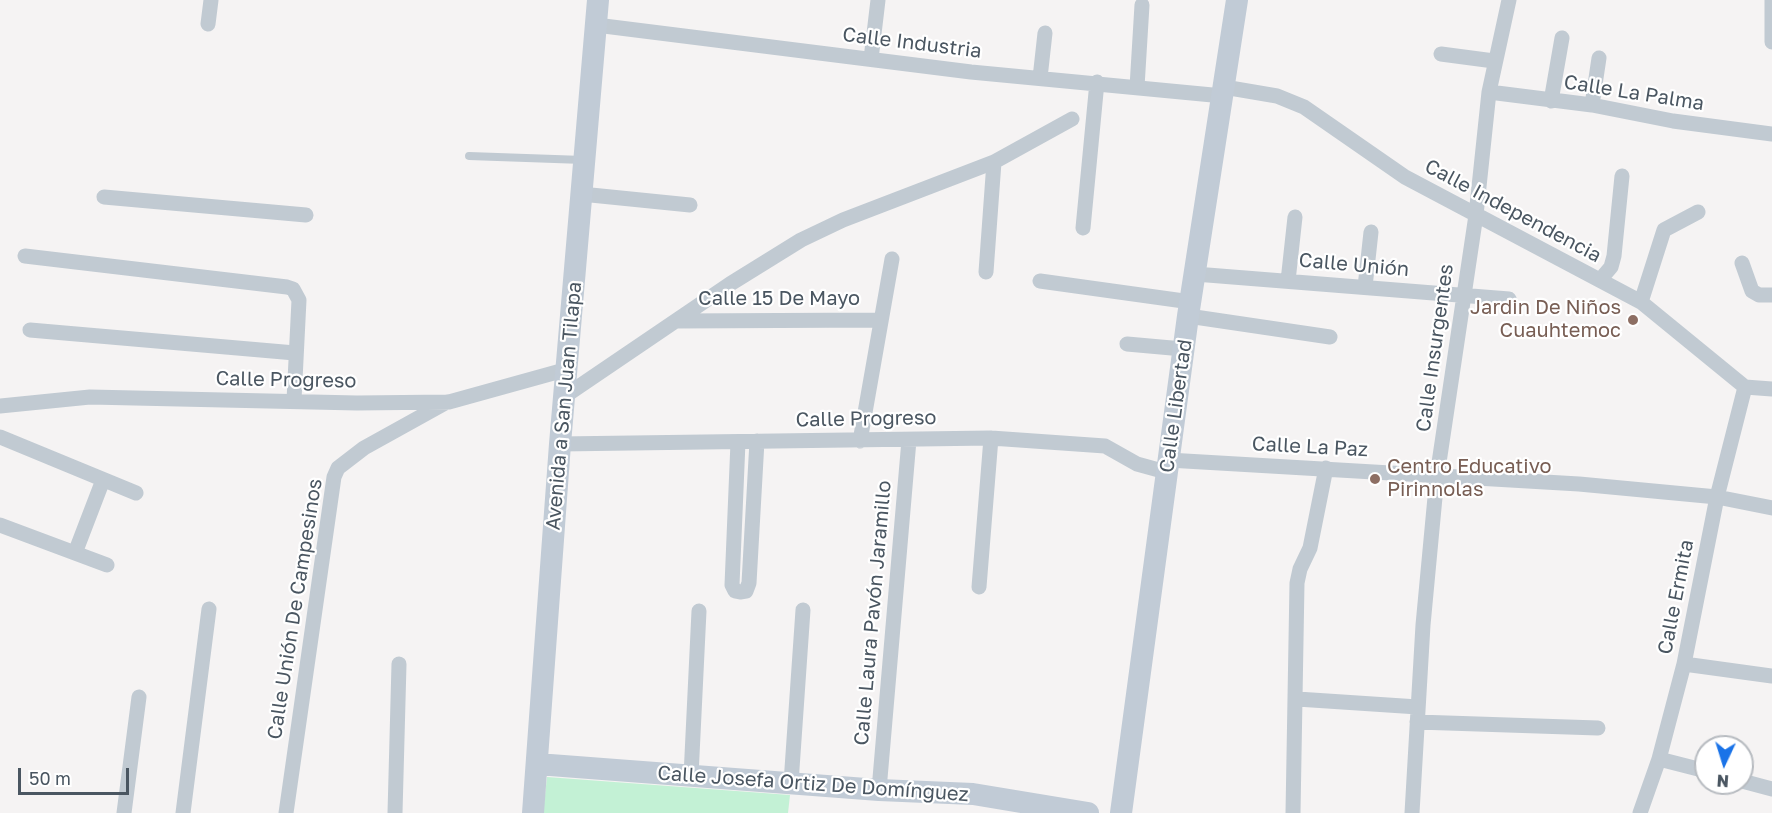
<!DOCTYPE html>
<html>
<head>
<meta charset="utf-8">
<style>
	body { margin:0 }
	#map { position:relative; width:1772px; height:813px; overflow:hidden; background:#f5f3f3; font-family:"Golos Text",sans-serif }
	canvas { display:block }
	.north { position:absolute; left:1694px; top:735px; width:60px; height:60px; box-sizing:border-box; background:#fff; border:2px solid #b7bbc0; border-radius:50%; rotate:184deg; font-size:16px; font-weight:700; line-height:24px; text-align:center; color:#4a5661 }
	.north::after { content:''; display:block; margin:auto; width:21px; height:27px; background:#1a73e8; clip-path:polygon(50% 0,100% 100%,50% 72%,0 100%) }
	.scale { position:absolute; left:18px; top:768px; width:111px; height:27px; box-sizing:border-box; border:3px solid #4a5661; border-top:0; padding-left:8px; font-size:18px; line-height:21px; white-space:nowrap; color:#4a5661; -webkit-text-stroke:4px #fff; paint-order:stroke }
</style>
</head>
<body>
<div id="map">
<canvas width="1772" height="813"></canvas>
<div class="north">N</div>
<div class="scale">50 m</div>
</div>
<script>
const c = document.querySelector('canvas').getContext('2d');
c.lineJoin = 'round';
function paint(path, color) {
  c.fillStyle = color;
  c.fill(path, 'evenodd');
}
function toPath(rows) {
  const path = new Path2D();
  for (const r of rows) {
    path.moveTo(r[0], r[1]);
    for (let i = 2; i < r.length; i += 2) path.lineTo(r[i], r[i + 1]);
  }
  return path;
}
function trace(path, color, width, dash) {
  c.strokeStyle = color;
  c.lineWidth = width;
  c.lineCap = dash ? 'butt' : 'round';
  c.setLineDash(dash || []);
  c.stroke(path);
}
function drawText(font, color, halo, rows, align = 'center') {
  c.font = font + ' "Golos Text",sans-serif';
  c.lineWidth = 4.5;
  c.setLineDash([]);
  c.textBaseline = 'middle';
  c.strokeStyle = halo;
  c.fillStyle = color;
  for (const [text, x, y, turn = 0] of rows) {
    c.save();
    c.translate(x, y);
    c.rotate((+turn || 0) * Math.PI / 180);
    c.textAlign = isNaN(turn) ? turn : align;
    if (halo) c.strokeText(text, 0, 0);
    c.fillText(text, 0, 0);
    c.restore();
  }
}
const green = toPath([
	[547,777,790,795,788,813,543,813]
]);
const lane = toPath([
	[469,156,583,160]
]);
const street = toPath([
	[1772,0,1772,42],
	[208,24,211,0],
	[596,25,971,72,1223,96],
	[1441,54,1494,61],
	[871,59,878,0],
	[1040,78,1045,33],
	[1137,87,1142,5],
	[1224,87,1277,96,1304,107,1405,177,1641,302,1745,387,1772,389],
	[1489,92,1592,105,1673,121,1772,134],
	[1551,101,1562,38],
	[1592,105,1599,58],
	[581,194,690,205],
	[104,197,306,215],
	[1083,228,1097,82],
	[25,256,287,287,293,289,299,300,294,400],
	[1742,263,1752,291,1759,295,1772,295],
	[986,272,994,162],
	[1195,274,1509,299],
	[1600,280,1611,267,1614,256,1622,176],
	[1040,281,1191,302],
	[1288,281,1295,217],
	[1365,287,1371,232],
	[1641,302,1664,230,1698,212],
	[1188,316,1330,337],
	[677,321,881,320],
	[30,330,295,353],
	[1127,344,1183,349],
	[565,396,730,284,801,240,843,220,994,162,1072,119],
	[0,406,90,397,357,403,449,402,568,369],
	[0,437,136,493],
	[860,441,892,259],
	[738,442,732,585,735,591,740,592,746,591,749,583,757,441],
	[560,444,991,438,1105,446,1137,464,1166,472],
	[1168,460,1579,484,1717,497,1772,508],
	[0,525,107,565],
	[75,553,103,480],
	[979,587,991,438],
	[1684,664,1772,676],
	[1297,699,1418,707],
	[1417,722,1598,728],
	[1659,759,1706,771],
	[691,776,699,611],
	[1742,781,1772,789],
	[791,783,803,610],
	[879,790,909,440],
	[124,813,139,697],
	[183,813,209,609],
	[286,813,334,477,338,468,364,448,447,402],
	[395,813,399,664],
	[1293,813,1297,583,1300,569,1310,548,1326,468],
	[1412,813,1423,625,1437,476,1476,215,1489,92,1509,0],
	[1640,813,1659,759,1684,664,1717,497,1745,387]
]);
const secondary = toPath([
	[537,764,879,790,973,794,1088,813],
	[533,813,560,444,598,0],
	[1121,813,1188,316,1237,0]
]);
const markers = [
	[1633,320,6,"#8d6e63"],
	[1375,479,6,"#8d6e63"]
];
const streetNames = [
	["Calle Industria",912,43,7],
	["Calle La Palma",1634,93,9],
	["Calle Independencia",1513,211,28],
	["Calle Unión",1354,265,5],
	["Calle 15 De Mayo",779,299],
	["Calle Insurgentes",1435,348,-82],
	["Calle Progreso",286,380,1],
	["Avenida a San Juan Tilapa",564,406,-85],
	["Calle Libertad",1176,406,-82],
	["Calle Progreso",866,419,-1],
	["Calle La Paz",1310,447,3],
	["Calle Ermita",1676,597,-79],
	["Calle Unión De Campesinos",295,609,-81],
	["Calle Laura Pavón Jaramillo",873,613,-85],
	["Calle Josefa Ortiz De Domínguez",813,784,4]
];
const educationNames = [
	["Jardin De Niños",1621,308],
	["Cuauhtemoc",1621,331],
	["Centro Educativo",1387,467,"left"],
	["Pirinnolas",1387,490,"left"]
];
paint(green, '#c3f1d5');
trace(lane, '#c1cad2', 8);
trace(street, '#c1cad2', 15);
trace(secondary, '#c1cbd6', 22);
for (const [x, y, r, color] of markers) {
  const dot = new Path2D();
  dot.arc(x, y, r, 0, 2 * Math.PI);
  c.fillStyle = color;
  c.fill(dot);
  trace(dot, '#fff', 2);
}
drawText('20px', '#4a5661', '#fff', streetNames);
drawText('20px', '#785e54', '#fff', educationNames, 'right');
</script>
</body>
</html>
